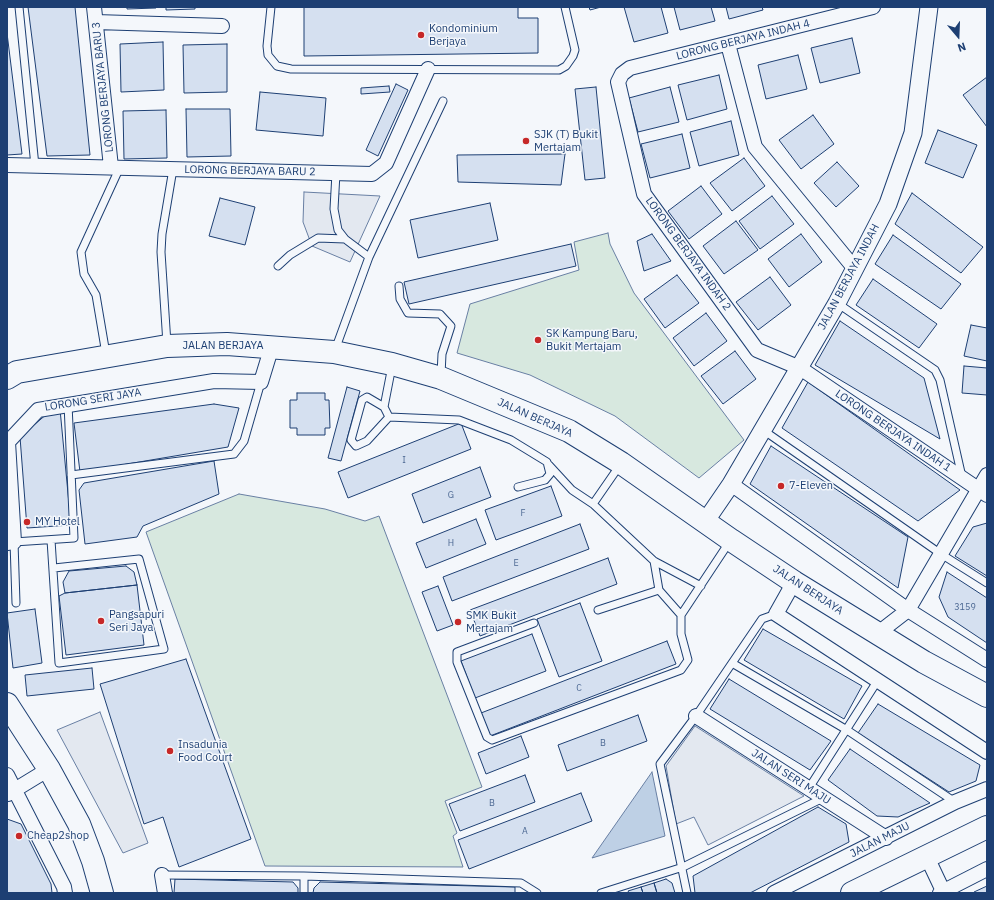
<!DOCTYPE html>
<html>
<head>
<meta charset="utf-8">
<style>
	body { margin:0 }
	#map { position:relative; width:994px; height:900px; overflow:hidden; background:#f4f7fb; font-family:"IBM Plex Sans",sans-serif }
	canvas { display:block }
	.frame { position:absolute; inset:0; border:8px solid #1d3f73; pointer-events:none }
	.north { position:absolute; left:938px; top:16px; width:40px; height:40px; -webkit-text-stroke:3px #f4f7fb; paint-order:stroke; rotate:161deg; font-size:11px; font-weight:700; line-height:16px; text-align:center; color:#1d3f73 }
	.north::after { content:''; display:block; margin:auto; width:14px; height:18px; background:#1d3f73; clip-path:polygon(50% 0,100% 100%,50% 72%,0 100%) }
</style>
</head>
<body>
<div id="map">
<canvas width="994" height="900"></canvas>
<div class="frame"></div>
<div class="north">N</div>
</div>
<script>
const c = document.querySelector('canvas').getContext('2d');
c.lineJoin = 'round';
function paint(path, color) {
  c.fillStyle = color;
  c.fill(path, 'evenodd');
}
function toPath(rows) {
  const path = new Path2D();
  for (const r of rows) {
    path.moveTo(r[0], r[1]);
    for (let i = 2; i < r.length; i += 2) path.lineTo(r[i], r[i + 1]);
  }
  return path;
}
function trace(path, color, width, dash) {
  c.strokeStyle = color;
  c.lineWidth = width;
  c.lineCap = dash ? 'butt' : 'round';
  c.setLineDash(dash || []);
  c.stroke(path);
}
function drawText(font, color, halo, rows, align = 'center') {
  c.font = font + ' "IBM Plex Sans",sans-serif';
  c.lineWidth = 3;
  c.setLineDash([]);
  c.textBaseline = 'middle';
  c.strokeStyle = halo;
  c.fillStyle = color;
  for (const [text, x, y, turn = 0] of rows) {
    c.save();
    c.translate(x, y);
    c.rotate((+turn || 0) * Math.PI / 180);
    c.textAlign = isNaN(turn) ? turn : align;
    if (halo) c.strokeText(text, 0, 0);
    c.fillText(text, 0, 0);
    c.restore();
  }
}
const green = toPath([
	[608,233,610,244,634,293,744,440,699,478,615,416,530,375,457,353,470,304,579,270,574,242,608,233],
	[239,494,325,509,365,521,379,516,482,787,445,801,457,833,453,836,463,867,265,866,146,532,239,494]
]);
const parking = toPath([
	[304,192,380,196,350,262,312,246,303,222,304,192],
	[100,712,148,843,123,853,57,730,100,712],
	[695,726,804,796,708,845,694,817,676,824,666,766,695,726]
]);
const water = toPath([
	[652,772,665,836,592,858,652,772]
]);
const building = toPath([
	[28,7,75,7,90,155,47,156,28,7],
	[127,7,156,7,156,8,127,9,127,7],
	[166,7,195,7,195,9,166,10,166,7],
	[304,7,518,7,518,18,538,18,538,53,304,56,304,7],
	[589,7,601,7,590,10,589,7],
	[624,7,661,7,668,33,634,42,624,7],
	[674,7,711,7,715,21,680,30,674,7],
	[726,7,762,7,763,10,729,19,726,7],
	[7,33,22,154,7,155,7,33],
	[852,38,860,73,820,83,811,48,852,38],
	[163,42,164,90,121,92,120,44,163,42],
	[227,44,227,92,184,93,183,45,227,44],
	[798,55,807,89,766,99,758,65,798,55],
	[719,75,727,109,687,120,678,85,719,75],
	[987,77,987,127,963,95,987,77],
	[396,84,408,90,378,156,366,150,396,84],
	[389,86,390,92,361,94,361,88,389,86],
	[596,87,605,178,585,180,575,89,596,87],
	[670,87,679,122,638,132,629,98,670,87],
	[260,92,326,98,323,136,256,130,260,92],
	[186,109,230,109,231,156,187,157,186,109],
	[166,110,167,158,124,159,123,111,166,110],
	[813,115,834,144,801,169,779,140,813,115],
	[731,121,739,155,699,166,690,132,731,121],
	[938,130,977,145,963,178,925,163,938,130],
	[682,134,690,168,650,178,641,144,682,134],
	[565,154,561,185,458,182,457,155,565,154],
	[744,158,765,186,732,211,710,183,744,158],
	[837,162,859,186,836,207,814,183,837,162],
	[701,186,722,214,689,239,668,211,701,186],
	[912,193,983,247,961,273,895,224,912,193],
	[772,196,794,224,760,249,739,221,772,196],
	[220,198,255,207,245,245,209,236,220,198],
	[490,203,498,240,418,258,410,220,490,203],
	[736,221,758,250,724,274,703,246,736,221],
	[652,234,671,261,644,271,637,241,652,234],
	[801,234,822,262,789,287,768,259,801,234],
	[893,235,961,284,941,309,875,264,893,235],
	[571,244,576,266,409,304,404,282,571,244],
	[677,275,699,303,665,328,644,299,677,275],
	[770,277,791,305,758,330,736,302,770,277],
	[873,279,937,324,919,348,856,305,873,279],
	[706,313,727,341,694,366,673,338,706,313],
	[840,321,924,378,940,439,815,365,840,321],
	[971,325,987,328,987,361,964,356,971,325],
	[735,351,756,379,723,404,701,376,735,351],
	[964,366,987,368,987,395,962,393,964,366],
	[808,382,960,490,918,521,782,428,808,382],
	[347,387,360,391,341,461,328,458,347,387],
	[297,393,325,393,325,400,329,400,330,428,325,428,325,435,297,435,297,428,290,428,290,400,297,400,297,393],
	[214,404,239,408,228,447,80,472,74,423,214,404],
	[60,409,71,525,27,528,20,437,48,413,60,409],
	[461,423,471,449,348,498,338,472,461,423],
	[771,446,908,537,898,588,750,484,771,446],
	[214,461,219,494,143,526,137,537,85,544,79,490,84,483,214,461],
	[480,467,491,497,423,523,412,494,480,467],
	[551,486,562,516,496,540,485,510,551,486],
	[476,519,486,544,426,568,416,543,476,519],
	[987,523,987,576,955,556,973,527,987,523],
	[580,524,589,549,452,601,443,577,580,524],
	[608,558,617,584,480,636,470,610,608,558],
	[126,566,134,572,137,585,65,593,63,582,69,571,126,566],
	[947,572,987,598,987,643,948,617,939,597,947,572],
	[137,585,144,645,66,655,59,596,65,593,137,585],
	[438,586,453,625,437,631,422,592,438,586],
	[580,603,602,661,559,677,537,619,580,603],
	[35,609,42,663,13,668,7,613,35,609],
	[763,629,862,686,844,719,744,660,763,629],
	[532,634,546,671,475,698,461,661,532,634],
	[667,641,676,664,490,736,481,713,667,641],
	[186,659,251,839,179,867,163,817,144,824,100,684,186,659],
	[92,668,94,689,27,696,25,675,92,668],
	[729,679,831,741,810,770,710,709,729,679],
	[878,704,980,765,976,781,949,792,858,733,878,704],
	[638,715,647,741,567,771,558,745,638,715],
	[521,736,529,757,486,774,478,753,521,736],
	[850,749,930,803,898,817,877,816,828,780,850,749],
	[525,775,535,802,460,831,449,804,525,775],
	[581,793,592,821,469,869,458,840,581,793],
	[818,807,846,824,849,842,750,893,695,893,693,876,818,807],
	[7,819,21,824,51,884,52,893,7,893,7,819],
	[175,879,293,882,298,888,298,893,174,893,175,879],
	[666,879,672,883,675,893,657,893,654,883,666,879],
	[320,882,515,887,515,893,313,893,314,888,320,882],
	[654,883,657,893,643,893,641,887,654,883],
	[987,886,987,893,973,893,974,892,987,886],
	[641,887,643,893,629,893,628,891,641,887]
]);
const service = toPath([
	[19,7,35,166],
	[271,7,267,46,268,55,277,66,291,69,559,70,566,66,573,56,575,50,565,7],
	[336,173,334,209,338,230,345,239],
	[278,266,290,255,318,238,345,239,369,257],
	[399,286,400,299,408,313,440,314,451,326,442,354,441,375],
	[837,303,935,370,940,380,962,477],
	[167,344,161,252,162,234,173,169],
	[335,350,369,257,443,101],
	[106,354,96,295,84,274,81,252,120,167],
	[392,366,384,407,389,417,459,420,511,440,547,462,550,474,545,480,518,487],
	[384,407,367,397,362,400,351,440,356,446,367,441,389,417],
	[763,430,941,554,987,583],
	[549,465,572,490,593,504,654,561,701,586],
	[71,475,234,454,244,441,261,382],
	[593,504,620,465],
	[51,540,59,663,164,649,139,559,54,568],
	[659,590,681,615],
	[16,603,14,542,74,538,68,404],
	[598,610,659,590,654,561],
	[534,623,457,652,457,662,487,737,492,740,681,670,688,660,681,634,681,615,730,541],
	[732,663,847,730,955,802],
	[809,788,878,680],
	[162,875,304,876,521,883,537,893],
	[304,893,304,876],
	[601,893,683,867,823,798],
	[687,893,660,764,696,716,762,619,776,614]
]);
const minor = toPath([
	[94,7,111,167],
	[873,7,630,68,622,74,618,82,644,194,757,350,800,368,987,495],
	[96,22,222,26],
	[728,44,755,147,855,269],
	[7,165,372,174,386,163,428,69],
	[731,484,908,610,987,660],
	[7,543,14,542,8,442,38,410,214,381,261,382,272,346],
	[794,582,776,614,987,752],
	[877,634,908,610,987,475],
	[696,716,886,838],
	[7,775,64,887,65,893],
	[8,794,49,769],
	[927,857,944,893],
	[162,875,165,893],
	[774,893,955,802,987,789],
	[940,893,987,869]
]);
const tertiary = toPath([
	[705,522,731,484,837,303,888,204,913,133,929,7]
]);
const primary = toPath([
	[7,378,17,372,167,346,227,344,334,352,392,364,441,378,569,431,621,463,731,540,794,582,924,662,987,696],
	[7,704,49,769,79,824,93,861,102,893],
	[852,893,987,827]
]);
const markers = [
	[421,35,4,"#c62828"],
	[526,141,4,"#c62828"],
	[538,340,4,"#c62828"],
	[781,486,4,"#c62828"],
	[27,522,4,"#c62828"],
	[101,621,4,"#c62828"],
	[458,622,4,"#c62828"],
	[170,751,4,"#c62828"],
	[19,836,4,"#c62828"]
];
const numberNames = [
	["I",404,460],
	["G",451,495],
	["F",523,513],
	["H",451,543],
	["E",516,563],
	["3159",965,607],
	["C",579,688],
	["B",603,743],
	["B",492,803],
	["A",525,831]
];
const poiNames = [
	["Kondominium",429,29],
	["Berjaya",429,42],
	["SJK (T) Bukit",534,135],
	["Mertajam",534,148],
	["SK Kampung Baru,",546,334],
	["Bukit Mertajam",546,347],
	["7-Eleven",789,486],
	["MY Hotel",35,522],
	["Pangsapuri",109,615],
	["Seri Jaya",109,628],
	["SMK Bukit",466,616],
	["Mertajam",466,629],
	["Insadunia",178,745],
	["Food Court",178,758],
	["Cheap2shop",27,836]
];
const streetNames = [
	["LORONG BERJAYA INDAH 4",743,40,-14],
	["LORONG BERJAYA BARU 3",103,87,-96],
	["LORONG BERJAYA BARU 2",250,171,1],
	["LORONG BERJAYA INDAH 2",688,254,54],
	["JALAN BERJAYA INDAH",849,277,-62],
	["JALAN BERJAYA",223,346],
	["LORONG SERI JAYA",93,400,-9],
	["JALAN BERJAYA",535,418,24],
	["LORONG BERJAYA INDAH 1",893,431,34],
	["JALAN BERJAYA",808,590,33],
	["JALAN SERI MAJU",791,777,33],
	["JALAN MAJU",880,840,-27]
];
paint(green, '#d7e8df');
trace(green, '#687fa3', 1);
paint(parking, '#e3e8f0');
trace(parking, '#687fa3', 1);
paint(water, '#bed0e5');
trace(water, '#687fa3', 1);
paint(building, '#d5e0f0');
trace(building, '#1d3f73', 1);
trace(service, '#1d3f73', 9);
trace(minor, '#1d3f73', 16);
trace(tertiary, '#1d3f73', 19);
trace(primary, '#1d3f73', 24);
trace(service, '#f4f7fb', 7);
trace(minor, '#f4f7fb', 14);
trace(tertiary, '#f4f7fb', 17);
trace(primary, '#f4f7fb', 22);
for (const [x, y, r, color] of markers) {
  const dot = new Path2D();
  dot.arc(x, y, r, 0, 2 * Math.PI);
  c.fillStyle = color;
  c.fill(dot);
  trace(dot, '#f4f7fb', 1.5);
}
drawText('9px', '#4b6792', null, numberNames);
drawText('11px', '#1d3f73', '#f4f7fb', poiNames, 'left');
drawText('11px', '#1d3f73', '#f4f7fb', streetNames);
</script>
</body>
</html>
